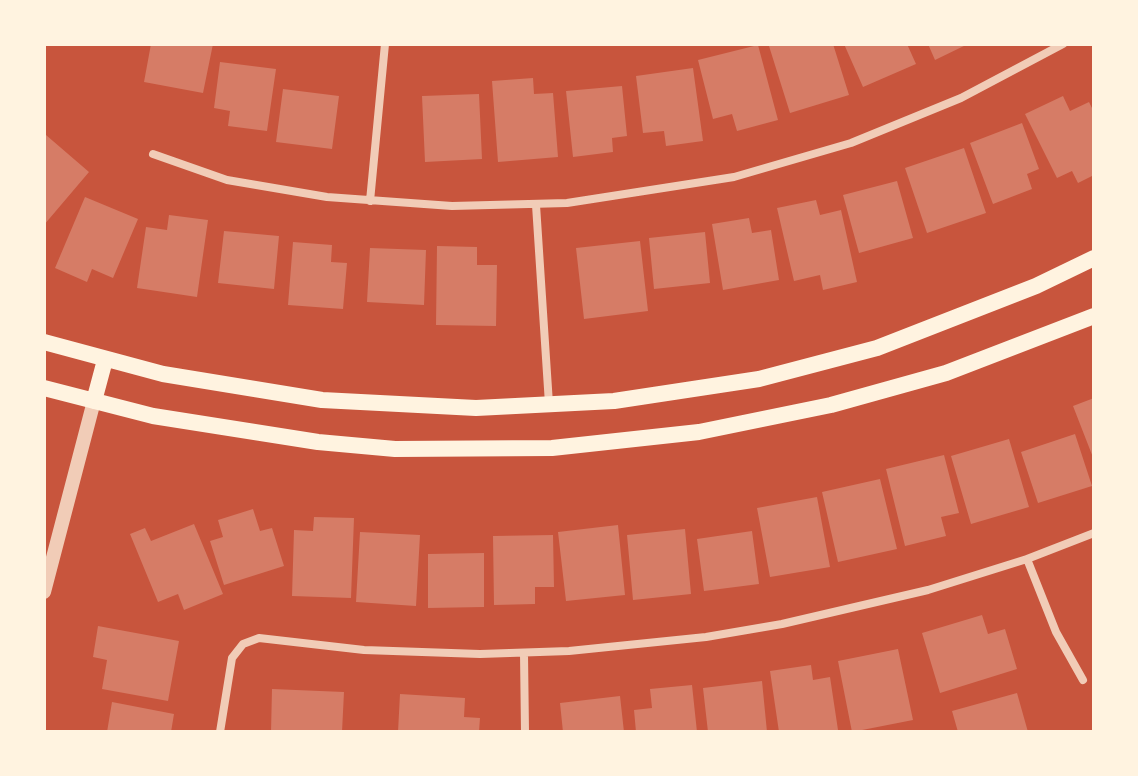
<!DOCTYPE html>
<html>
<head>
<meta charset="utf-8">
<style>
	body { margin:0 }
	#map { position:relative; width:1138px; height:776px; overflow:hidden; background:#c8553d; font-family:Signika,sans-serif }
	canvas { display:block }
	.frame { position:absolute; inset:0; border:46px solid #fff3e0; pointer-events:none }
</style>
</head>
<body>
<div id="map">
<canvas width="1138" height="776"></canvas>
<div class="frame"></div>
</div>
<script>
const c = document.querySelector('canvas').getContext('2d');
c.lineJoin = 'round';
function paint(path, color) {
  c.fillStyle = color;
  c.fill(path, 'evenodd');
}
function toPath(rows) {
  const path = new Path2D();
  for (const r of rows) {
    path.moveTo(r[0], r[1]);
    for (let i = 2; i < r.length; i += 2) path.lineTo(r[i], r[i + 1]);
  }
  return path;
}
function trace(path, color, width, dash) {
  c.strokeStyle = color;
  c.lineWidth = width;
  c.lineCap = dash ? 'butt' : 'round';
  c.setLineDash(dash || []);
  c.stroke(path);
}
const building = toPath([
	[151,44,213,44,203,93,144,82],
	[777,44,833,44,849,95,790,113,769,46],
	[844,44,907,44,916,64,863,87],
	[928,44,968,44,935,60],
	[758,45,778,120,737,131,732,114,713,119,698,60],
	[220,62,276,69,267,131,228,126,230,111,214,108],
	[693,68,703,141,666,146,664,131,643,133,636,76],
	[533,78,534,94,553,93,558,157,498,162,492,81],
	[622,86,627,136,612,138,613,152,573,157,566,91],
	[283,89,339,96,332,149,276,142],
	[479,94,482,159,425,162,422,96],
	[1063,96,1070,111,1089,102,1094,112,1094,175,1078,183,1072,171,1057,178,1025,114],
	[1022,123,1039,169,1027,174,1032,189,993,204,970,143],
	[46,135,89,172,44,225,44,137],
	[964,148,986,213,927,233,905,168],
	[897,181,913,238,859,253,843,195],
	[85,197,138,219,113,278,92,269,87,282,55,268],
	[816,200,820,215,841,210,857,282,823,290,820,275,794,281,777,208],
	[169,215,208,220,197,297,137,288,146,227,167,230],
	[749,218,752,233,771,230,779,280,723,290,712,224],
	[224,231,279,236,274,289,218,283],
	[705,232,710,283,654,289,649,238],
	[640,241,648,311,584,319,576,248],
	[293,242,332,245,331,262,347,263,343,309,288,305],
	[437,246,477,247,477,265,497,265,496,326,436,325],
	[370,248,426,250,424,305,367,302],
	[1094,398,1094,460,1073,406],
	[1075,434,1092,486,1038,503,1021,452],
	[1009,439,1029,507,971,524,951,456],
	[944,455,959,513,941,517,946,536,905,546,886,469],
	[880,479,897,549,838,562,822,492],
	[817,497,830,567,770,577,757,508],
	[253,509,260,531,272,528,284,566,224,585,210,541,223,537,218,520],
	[314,517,354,518,351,598,292,596,294,530,313,531],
	[194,524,223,594,184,610,178,594,158,602,130,534,145,528,151,541],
	[618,525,625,595,566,601,558,532],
	[685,529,691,594,633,600,627,535],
	[752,531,759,584,704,591,697,539],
	[360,532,420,535,416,606,356,602],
	[553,535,554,587,535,587,535,604,494,605,493,536],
	[484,553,484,607,428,608,428,554],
	[982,615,988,634,1005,629,1017,669,940,693,922,633],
	[98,626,179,641,168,701,102,689,107,660,93,657],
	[898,649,913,720,852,732,838,661],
	[811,665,813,680,830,677,838,730,779,732,770,671],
	[762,681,767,732,708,732,703,688],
	[692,685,697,732,636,732,634,710,652,708,650,689],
	[272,689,344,692,342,732,271,732],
	[1017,693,1028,732,958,732,952,711],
	[400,694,465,698,464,717,480,718,479,732,398,732],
	[620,696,624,732,563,732,560,703],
	[112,702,174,714,171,732,107,732]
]);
const minor = toPath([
	[153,154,227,180,327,197,452,206,567,203,734,177,851,143,961,98,1063,44],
	[370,201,385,44],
	[536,205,549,404],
	[1027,559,1056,632,1083,680],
	[524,654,525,732],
	[220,732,232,658,243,644,259,638,364,650,480,654,569,651,706,637,782,624,928,590,1027,559,1094,533]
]);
const tertiary = toPath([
	[44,592,94,401]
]);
const secondary = toPath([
	[44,342,163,374,322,400,476,408,614,401,759,379,877,348,1036,286,1094,258],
	[44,388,153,416,318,442,395,449,552,448,699,432,831,405,946,373,1094,316],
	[94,401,105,360]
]);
paint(building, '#d67c66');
trace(minor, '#f1ccb7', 8);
trace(tertiary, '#f1ccb7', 14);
trace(secondary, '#fff3e0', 16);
</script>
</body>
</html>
